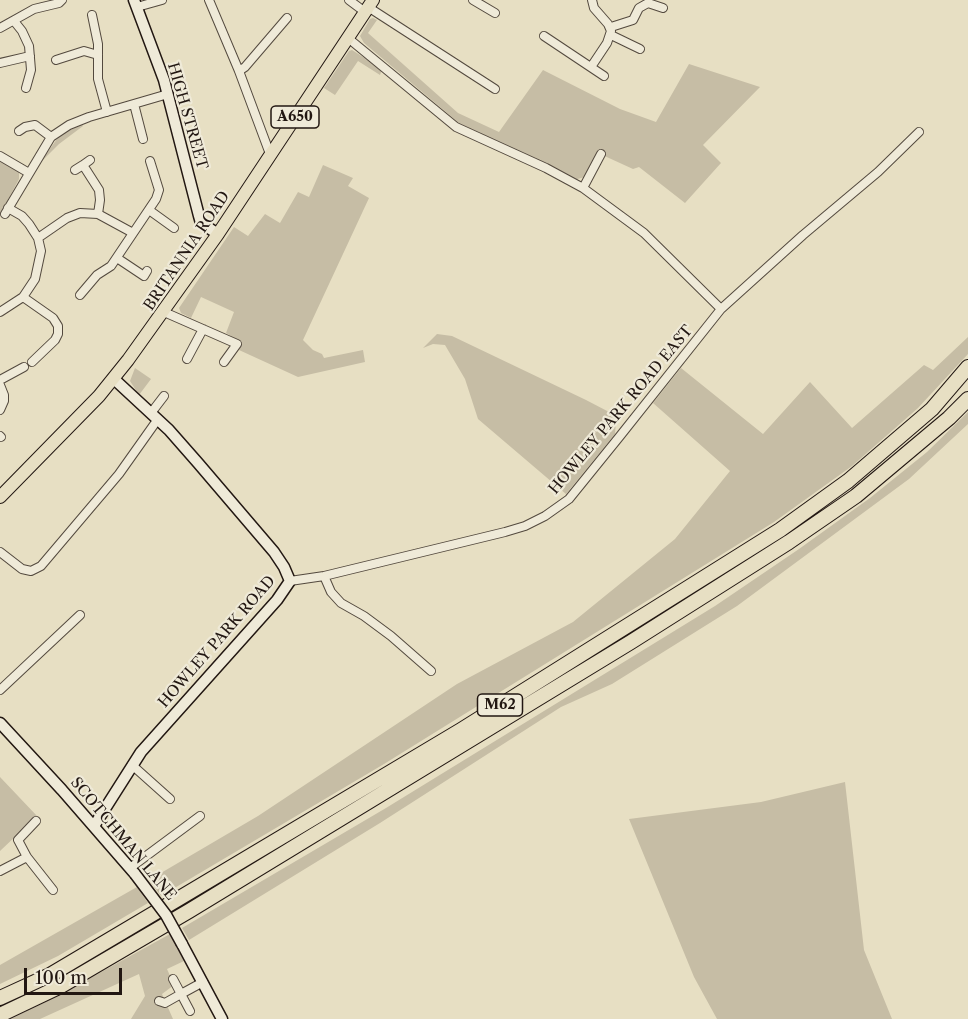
<!DOCTYPE html>
<html>
<head>
<meta charset="utf-8">
<style>
	body { margin:0 }
	#map { position:relative; width:968px; height:1019px; overflow:hidden; background:#e7dfc3; font-family:"Libre Caslon Text",serif }
	canvas { display:block }
	.scale { position:absolute; left:24px; top:968px; width:98px; height:27px; box-sizing:border-box; border:3px solid #221712; border-top:0; padding-left:8px; font-size:18px; line-height:21px; white-space:nowrap; color:#221712; -webkit-text-stroke:4px #efead8; paint-order:stroke }
</style>
</head>
<body>
<div id="map">
<canvas width="968" height="1019"></canvas>
<div class="scale">100 m</div>
</div>
<script>
const c = document.querySelector('canvas').getContext('2d');
c.lineJoin = 'round';
function paint(path, color) {
  c.fillStyle = color;
  c.fill(path, 'evenodd');
}
function toPath(rows) {
  const path = new Path2D();
  for (const r of rows) {
    path.moveTo(r[0], r[1]);
    for (let i = 2; i < r.length; i += 2) path.lineTo(r[i], r[i + 1]);
  }
  return path;
}
function trace(path, color, width, dash) {
  c.strokeStyle = color;
  c.lineWidth = width;
  c.lineCap = dash ? 'butt' : 'round';
  c.setLineDash(dash || []);
  c.stroke(path);
}
function drawText(font, color, halo, rows, align = 'center') {
  c.font = font + ' "Libre Caslon Text",serif';
  c.lineWidth = 4.5;
  c.setLineDash([]);
  c.textBaseline = 'middle';
  c.strokeStyle = halo;
  c.fillStyle = color;
  for (const [text, x, y, turn = 0] of rows) {
    c.save();
    c.translate(x, y);
    c.rotate((+turn || 0) * Math.PI / 180);
    c.textAlign = isNaN(turn) ? turn : align;
    if (halo) c.strokeText(text, 0, 0);
    c.fillText(text, 0, 0);
    c.restore();
  }
}
const green = toPath([
	[373,18,377,20,368,33,458,113,499,132,543,70,620,109,656,122,689,64,760,87,703,145,721,163,685,203,639,167,633,169,598,153,585,177,574,180,552,167,459,123,364,43,360,36,370,19],
	[352,50,382,69,380,75,358,61,335,95,324,88,349,51],
	[82,124,83,126,59,144,39,164,57,139,73,127],
	[0,160,19,170,19,179,0,215],
	[323,165,353,178,348,186,369,198,303,340,313,350,322,354,324,358,363,350,365,362,298,377,239,350,241,342,226,333,234,312,201,297,191,318,181,313,179,308,234,227,248,236,265,214,280,223,298,192,309,197],
	[437,334,452,336,586,400,611,413,616,421,615,434,566,494,478,419,465,379,445,345,433,344,423,348],
	[968,337,968,354,918,408,852,466,774,522,384,764,161,896,149,880,258,816,457,684,573,622,675,539,730,471,653,403,681,368,763,434,810,382,852,428,924,365,933,370],
	[135,368,151,379,139,395,130,381],
	[968,412,968,424,909,479,737,606,612,684,561,707,380,823,189,940,182,928,386,808,715,606,799,549,870,498,927,452],
	[0,777,37,816,0,851],
	[845,782,864,950,892,1019,717,1019,694,977,629,819,761,802],
	[137,887,148,903,58,956,0,984,0,965],
	[170,934,184,961,167,969,174,985,162,994,173,1019,131,1019,145,996,139,974,40,1019,9,1019,56,997]
]);
const street = toPath([
	[209,0,239,71,270,154],
	[349,0,365,12],
	[473,0,495,13],
	[137,7,162,0],
	[368,7,495,89],
	[92,15,98,44,98,79,107,112],
	[14,21,22,31,29,46,31,70,26,88],
	[611,27,633,20,639,8,648,3,663,8],
	[0,28,34,9,59,3,62,0],
	[611,35,640,49],
	[544,36,604,76],
	[348,38,456,127,546,168,583,188,644,233,721,309],
	[56,60,84,51,98,55],
	[0,63,30,56],
	[591,67,607,43,611,31,608,24,594,8,592,0],
	[239,71,245,67,287,18],
	[134,104,143,139],
	[19,131,25,127,35,125,51,137],
	[0,156,29,173],
	[90,160,83,165,99,190,100,200,98,214],
	[75,170,83,165],
	[583,188,601,154],
	[149,210,174,228],
	[5,214,51,137,69,125,89,117,168,94],
	[38,238,67,218,80,213,98,214,133,233],
	[117,258,144,276,147,271],
	[80,295,97,275,111,266,156,199,159,190,150,161],
	[23,297,53,318,58,326,58,334,55,340,32,362],
	[0,312,23,297,35,279,41,251,38,238,29,224,22,216,8,208],
	[164,312,237,344,224,362],
	[187,359,203,329],
	[0,380,24,367],
	[0,385,4,395,4,401,0,410],
	[151,413,164,396],
	[0,436,1,437],
	[0,552,22,569,31,571,41,566,119,474,158,419],
	[324,576,331,592,341,603,364,616,391,636,431,671],
	[290,581,324,576,505,532,525,526,545,516,569,499,620,436,721,309,803,235,878,172,919,132],
	[0,690,80,615],
	[132,765,170,799],
	[36,821,18,840,27,857,53,890],
	[130,868,200,816],
	[0,871,27,857],
	[173,979,181,994,203,982],
	[159,1001,165,1003,181,994,190,1011]
]);
const secondary = toPath([
	[134,0,164,80,199,216,201,223,218,234],
	[0,723,62,790,135,874],
	[94,826,141,752,277,600,290,581,284,567,274,552,198,463,169,430,114,379],
	[182,944,222,1019]
]);
const primary = toPath([
	[0,497,99,396,128,360,218,234,373,0]
]);
const highway = toPath([
	[0,998,50,975,178,899,461,730,780,530,848,481,932,409,968,367],
	[0,1015,61,986,189,911,631,642,789,542,856,496,949,418,968,399]
]);
const secondaryBridge = toPath([
	[135,874,166,915,182,944]
]);
const shields = [
	[295,117,48],
	[500,705,45]
];
const shieldNames = [
	["A650",295,117],
	["M62",500,705]
];
const streetNames = [
	["HIGH STREET",187,116,74],
	["BRITANNIA ROAD",187,251,-56],
	["HOWLEY PARK ROAD EAST",621,410,-50],
	["HOWLEY PARK ROAD",217,642,-49],
	["SCOTCHMAN LANE",123,839,50]
];
paint(green, '#c6bda5');
trace(street, '#53493e', 10);
trace(secondary, '#221712', 13);
trace(primary, '#221712', 14);
trace(highway, '#221712', 16);
trace(street, '#efead8', 8);
trace(secondary, '#efead8', 10);
trace(primary, '#e7dfc3', 12);
trace(highway, '#e7dfc3', 14);
trace(secondaryBridge, '#221712', 13, []);
trace(secondaryBridge, '#efead8', 10);
for (const [x, y, w] of shields) {
  const box = new Path2D();
  box.roundRect(x - w / 2, y - 11, w, 22, 4.5);
  c.fillStyle = '#efead8';
  c.fill(box);
  trace(box, '#221712', 1.5);
}
drawText('bold 14px', '#221712', null, shieldNames);
drawText('15px', '#221712', '#efead8', streetNames);
</script>
</body>
</html>
